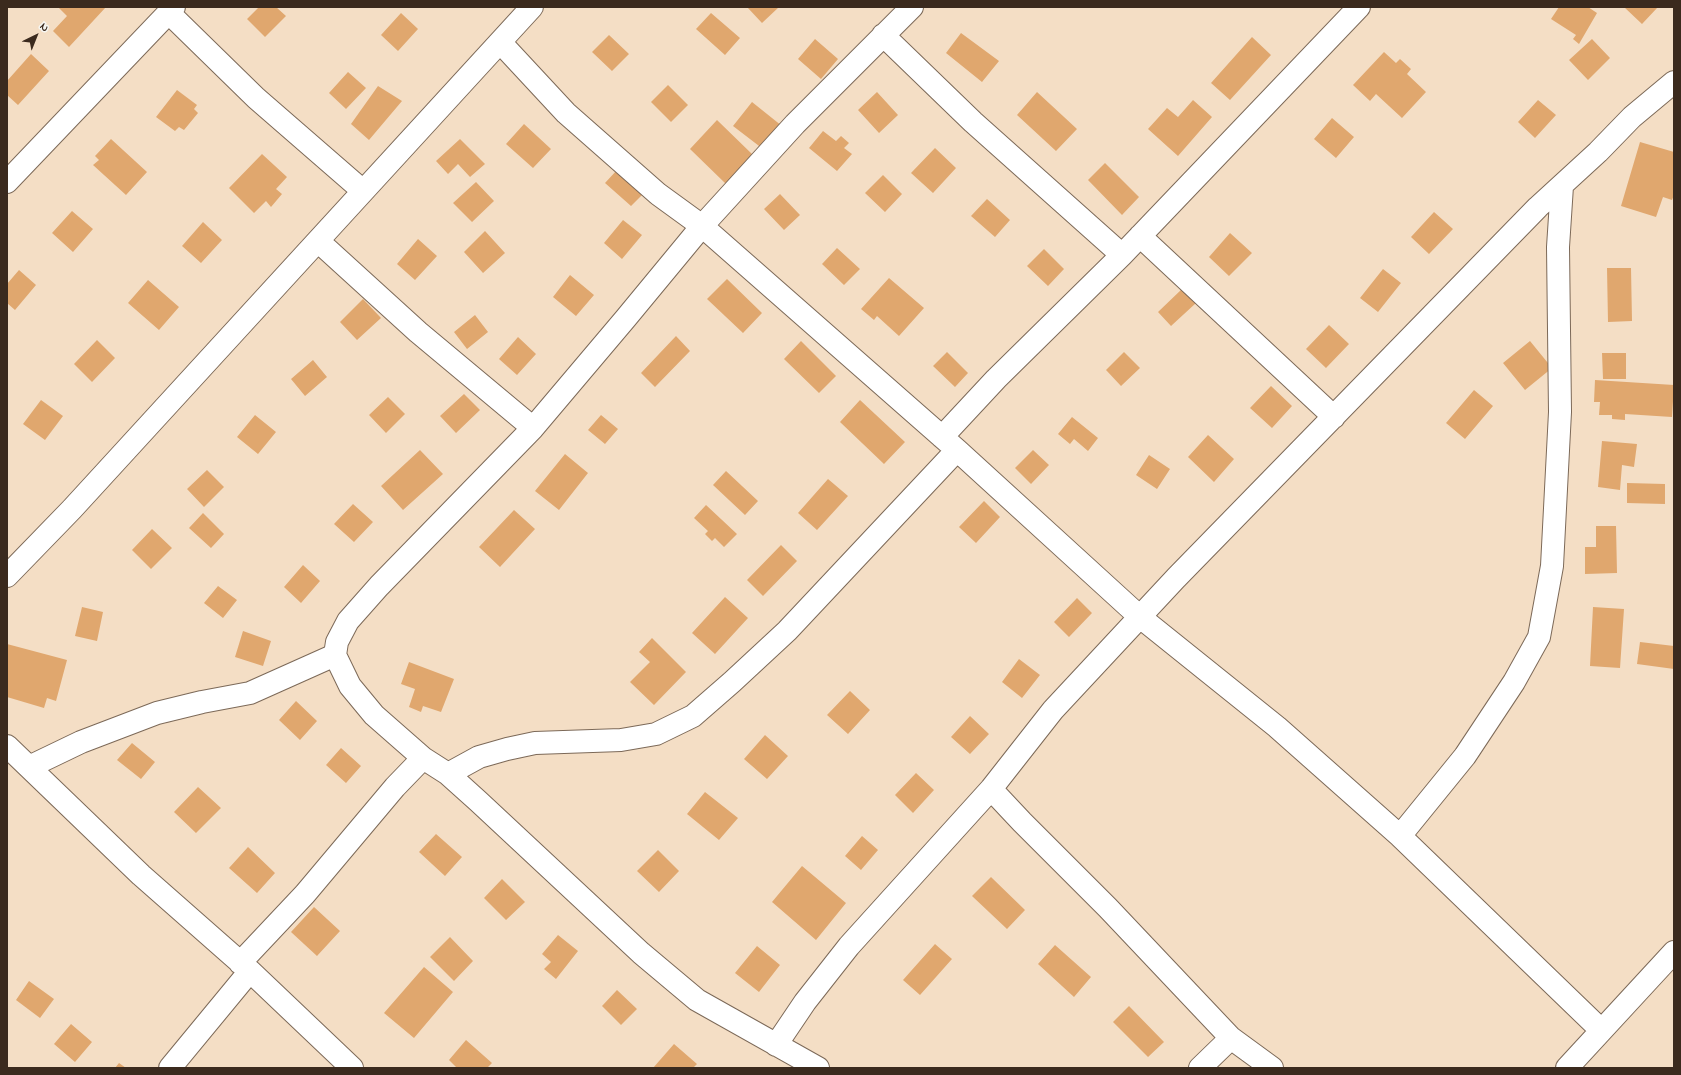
<!DOCTYPE html>
<html>
<head>
<meta charset="utf-8">
<style>
	body { margin:0 }
	#map { position:relative; width:1681px; height:1075px; overflow:hidden; background:#f4dec5; font-family:"Indie Flower",sans-serif }
	canvas { display:block }
	.frame { position:absolute; inset:0; border:8px solid #3b2a1e; pointer-events:none }
	.north { position:absolute; left:16px; top:16px; width:40px; height:40px; -webkit-text-stroke:3px #f6f6f2; paint-order:stroke; rotate:43deg; font-size:11px; font-weight:700; line-height:16px; text-align:center; color:#3b2a1e }
	.north::after { content:''; display:block; margin:auto; width:14px; height:18px; background:#3b2a1e; clip-path:polygon(50% 0,100% 100%,50% 72%,0 100%) }
</style>
</head>
<body>
<div id="map">
<canvas width="1681" height="1075"></canvas>
<div class="frame"></div>
<div class="north">N</div>
</div>
<script>
const c = document.querySelector('canvas').getContext('2d');
c.lineJoin = 'round';
function paint(path, color) {
  c.fillStyle = color;
  c.fill(path, 'evenodd');
}
function toPath(rows) {
  const path = new Path2D();
  for (const r of rows) {
    path.moveTo(r[0], r[1]);
    for (let i = 2; i < r.length; i += 2) path.lineTo(r[i], r[i + 1]);
  }
  return path;
}
function trace(path, color, width, dash) {
  c.strokeStyle = color;
  c.lineWidth = width;
  c.lineCap = dash ? 'butt' : 'round';
  c.setLineDash(dash || []);
  c.stroke(path);
}
const building = toPath([
	[58,7,106,7,69,47,53,31,67,16],
	[259,7,276,7,286,16,265,37,247,19],
	[747,7,779,7,762,23],
	[1559,7,1588,7,1597,13,1579,44,1573,39,1576,35,1551,19],
	[1624,7,1658,7,1642,24],
	[401,13,418,29,398,51,381,35],
	[711,13,740,38,725,55,696,29],
	[961,33,999,61,982,82,946,53],
	[609,35,629,54,612,71,592,52],
	[1252,37,1271,55,1230,100,1211,83],
	[815,39,838,59,821,79,798,59],
	[1592,39,1610,58,1588,80,1569,60],
	[1384,52,1396,63,1400,59,1411,69,1407,74,1426,92,1402,118,1376,94,1370,101,1353,85],
	[31,54,49,71,18,105,7,95,7,81],
	[348,72,366,88,346,109,329,93],
	[668,85,688,105,671,122,651,102],
	[378,86,402,101,369,140,351,124],
	[177,90,197,105,194,109,198,113,184,130,179,127,175,131,156,117],
	[877,92,898,115,879,133,858,110],
	[1037,92,1077,129,1056,151,1017,115],
	[1193,100,1212,117,1178,156,1148,129,1167,108,1178,117],
	[1538,100,1556,115,1535,138,1518,122],
	[752,102,782,126,763,149,733,126],
	[1332,118,1354,137,1336,158,1314,139],
	[717,120,753,155,726,184,690,149],
	[524,124,551,149,533,168,506,144],
	[823,131,836,141,841,136,849,143,844,148,852,154,837,171,809,148],
	[111,139,147,172,126,195,93,165,99,160,95,156],
	[460,139,485,164,470,177,458,164,448,174,436,161],
	[1640,142,1674,152,1674,195,1672,200,1663,197,1656,217,1621,206],
	[935,148,956,168,933,193,911,173],
	[262,154,287,177,276,189,282,194,271,207,266,201,254,213,229,188],
	[1105,163,1139,197,1122,215,1088,180],
	[617,170,643,194,631,206,605,183],
	[883,175,902,194,885,212,865,193],
	[476,182,494,201,472,222,453,203],
	[780,194,800,215,784,230,764,209],
	[987,199,1010,220,995,237,971,216],
	[72,211,93,229,73,252,52,233],
	[1434,212,1453,229,1429,254,1411,237],
	[623,220,642,235,622,259,604,243],
	[203,222,222,240,201,263,182,246],
	[485,231,505,253,483,273,464,252],
	[1230,233,1252,253,1229,276,1209,257],
	[418,239,437,256,415,280,397,264],
	[837,248,860,269,844,285,822,264],
	[1044,249,1064,269,1048,286,1027,266],
	[1607,268,1631,268,1632,321,1608,322],
	[1383,269,1401,283,1378,312,1360,298],
	[19,270,36,285,15,310,7,303,7,284],
	[570,275,594,295,576,316,553,297],
	[889,278,924,308,899,336,877,316,874,320,861,309],
	[727,279,762,313,743,333,707,299],
	[148,280,179,307,159,330,128,303],
	[1182,289,1196,303,1171,326,1158,312],
	[363,299,381,318,357,340,340,322],
	[475,315,488,332,467,349,454,332],
	[1329,325,1349,344,1326,368,1306,349],
	[676,336,690,351,655,387,641,373],
	[518,337,536,354,517,375,499,359],
	[97,340,115,358,92,382,74,364],
	[801,341,836,376,819,393,784,359],
	[1530,341,1552,368,1525,390,1503,363],
	[947,352,968,373,955,387,933,366],
	[1124,352,1140,368,1121,386,1106,370],
	[1602,353,1626,353,1626,379,1603,379],
	[313,360,327,377,305,396,291,379],
	[1595,380,1674,385,1672,417,1625,414,1625,420,1612,419,1612,415,1599,415,1600,402,1594,402],
	[1271,386,1292,406,1272,428,1250,408],
	[1474,390,1493,406,1465,439,1446,423],
	[464,394,480,410,456,433,440,416],
	[388,397,405,414,386,433,369,415],
	[41,400,63,416,45,440,23,424],
	[860,400,905,442,884,464,840,422],
	[255,415,276,432,258,454,237,437],
	[601,415,618,429,605,444,588,430],
	[1072,417,1098,438,1088,451,1074,439,1070,444,1058,434],
	[1208,435,1234,459,1214,482,1188,457],
	[1602,441,1637,444,1634,467,1622,465,1620,490,1598,487],
	[420,450,443,474,403,510,381,486],
	[1033,450,1049,465,1031,484,1015,468],
	[565,454,588,473,559,510,535,491],
	[1149,455,1170,469,1157,489,1136,475],
	[207,470,224,487,204,507,187,489],
	[726,471,758,501,745,515,713,485],
	[828,479,848,496,817,530,798,513],
	[1627,483,1665,484,1665,504,1627,503],
	[984,501,1000,517,976,543,959,527],
	[353,504,373,522,354,542,334,524],
	[706,505,737,534,724,547,715,538,712,541,705,534,708,531,694,518],
	[514,510,535,529,500,567,479,547],
	[203,513,224,534,211,548,189,528],
	[1596,526,1616,526,1617,573,1585,574,1585,547,1596,547],
	[152,529,172,548,151,569,132,550],
	[781,545,797,561,763,596,747,580],
	[303,565,320,581,301,603,284,587],
	[218,586,237,600,223,618,204,603],
	[725,597,748,618,715,654,692,633],
	[1077,598,1092,613,1069,637,1054,622],
	[82,607,103,612,97,641,75,636],
	[1593,607,1624,609,1620,668,1590,666],
	[243,631,271,641,263,666,235,657],
	[652,638,686,672,654,705,630,682,650,662,639,652],
	[1640,642,1674,646,1674,669,1637,664],
	[7,644,67,660,56,701,47,698,44,708,7,697],
	[1019,659,1040,675,1022,698,1002,682],
	[409,662,454,679,441,712,423,706,421,712,409,707,415,689,401,684],
	[850,691,870,710,848,734,827,715],
	[296,701,317,721,300,740,279,720],
	[970,716,989,734,970,754,951,737],
	[765,735,788,756,767,779,744,759],
	[132,743,155,762,141,779,117,760],
	[341,748,361,766,346,783,326,765],
	[916,773,934,790,913,813,895,795],
	[198,787,221,808,196,833,174,812],
	[705,792,738,818,719,840,687,814],
	[436,834,462,857,445,876,419,852],
	[862,836,878,850,861,870,845,856],
	[248,847,275,873,257,893,229,868],
	[658,850,679,871,659,892,637,871],
	[802,866,846,903,816,940,772,902],
	[991,877,1025,910,1007,929,972,896],
	[502,879,525,902,506,920,484,898],
	[314,907,340,931,317,956,291,932],
	[558,935,578,951,556,979,544,969,551,962,542,954],
	[450,937,473,961,454,981,430,957],
	[935,944,952,959,920,995,903,980],
	[1055,945,1091,977,1074,997,1038,964],
	[757,946,780,965,759,992,735,973],
	[424,967,453,992,414,1038,384,1013],
	[29,981,54,999,40,1018,16,1000],
	[617,990,637,1009,621,1025,602,1006],
	[1129,1006,1164,1042,1148,1057,1113,1022],
	[71,1024,92,1042,75,1062,54,1044],
	[466,1040,492,1063,487,1068,457,1068,449,1060],
	[674,1044,697,1064,693,1068,653,1068],
	[119,1063,126,1068,115,1068]
]);
const minor = toPath([
	[169,13,256,98,363,191],
	[883,35,973,122,1122,255],
	[500,42,566,113,658,194,702,226,957,450,1140,617,1277,727,1400,836,1601,1030],
	[7,182,174,7],
	[1140,236,1334,417],
	[318,241,418,332,533,428],
	[942,437,996,379,1122,255,1359,7],
	[7,576,72,509,532,7],
	[7,746,141,875,250,971,352,1068],
	[29,767,81,742,157,713,202,702,250,693,335,655],
	[448,774,479,757,507,749,535,743,621,740,656,734,693,716,732,682,787,631,957,450],
	[991,789,1022,822,1108,908,1231,1038,1272,1068],
	[1400,836,1465,756,1514,682,1539,637,1552,566,1560,412,1558,247,1562,186],
	[240,963,305,894,395,787,423,758],
	[776,1045,805,1002,849,946,991,789,1053,710,1176,578,1538,207,1598,152,1632,117,1674,82],
	[170,1068,250,971],
	[818,1068,697,1000,641,953,478,801,448,774,423,758,374,715,350,686,335,655,337,642,348,621,379,586,533,428,626,318,702,226,795,124,912,7],
	[1200,1068,1231,1038],
	[1567,1068,1674,952]
]);
paint(building, '#e0a76e');
trace(minor, '#7c6958', 24);
trace(minor, '#fff', 22);
</script>
</body>
</html>
